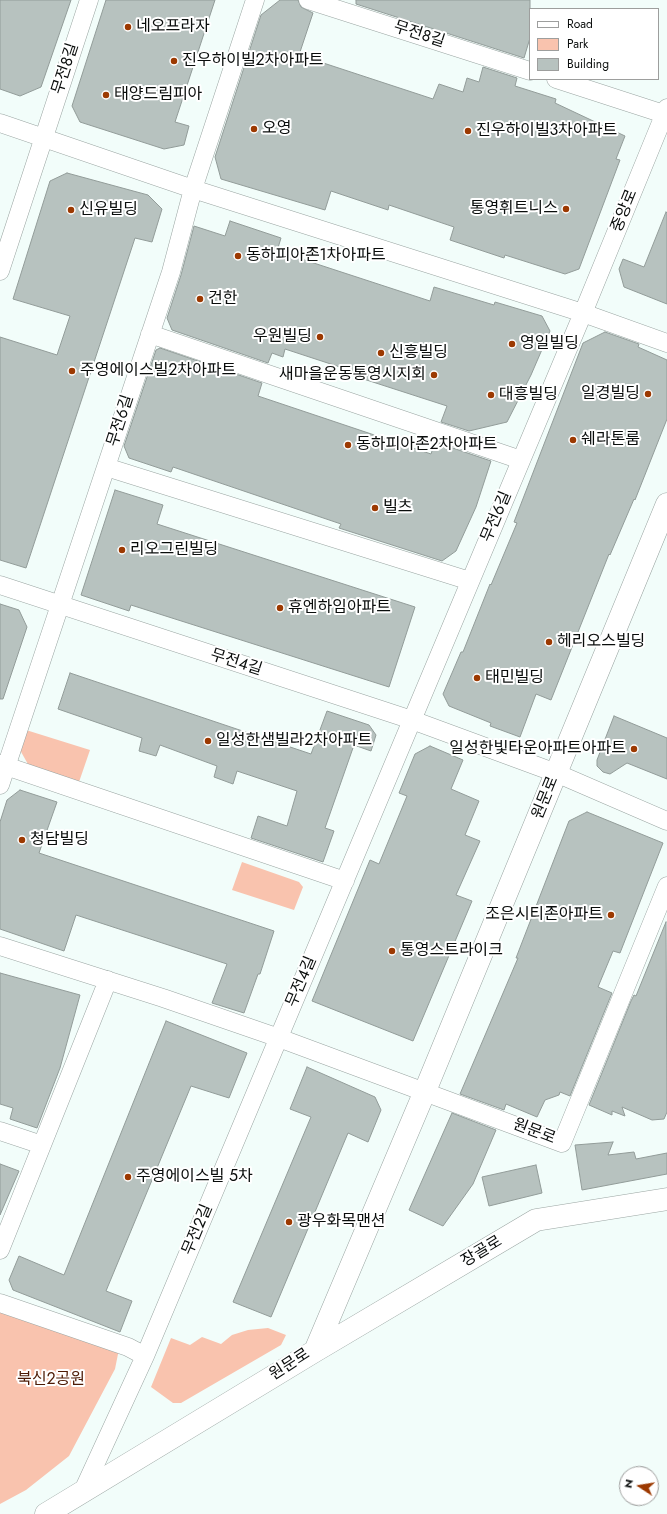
<!DOCTYPE html>
<html>
<head>
<meta charset="utf-8">
<style>
	body { margin:0 }
	#map { position:relative; width:667px; height:1514px; overflow:hidden; background:#f2fdfa; font-family:Jost,sans-serif }
	canvas { display:block }
	.legend { position:absolute; left:529px; top:8px; width:130px; height:72px; box-sizing:border-box; background:#fff; border:1px solid #9d9e9d; margin:0; padding:5px 7px; list-style:none; font-size:12px; color:#090c0b }
	.legend li { display:flex; align-items:center; gap:8px; height:20px }
	.legend b { width:20px; border:1px solid #9d9e9d }
	.north { position:absolute; left:619px; top:1466px; width:40px; height:40px; box-sizing:border-box; background:#fff; border:1px solid #9d9e9d; border-radius:50%; rotate:282deg; font-size:11px; font-weight:700; line-height:16px; text-align:center; color:#090c0b }
	.north::after { content:''; display:block; margin:auto; width:14px; height:18px; background:#9c3901; clip-path:polygon(50% 0,100% 100%,50% 72%,0 100%) }
</style>
</head>
<body>
<div id="map">
<canvas width="667" height="1514"></canvas>
<ul class="legend">
<li><b style="height:5px;background:#fff"></b>Road</li>
<li><b style="height:11px;background:#f9c3ae"></b>Park</li>
<li><b style="height:11px;background:#b7c2bf"></b>Building</li>
</ul>
<div class="north">N</div>
</div>
<script>
const c = document.querySelector('canvas').getContext('2d');
c.lineJoin = 'round';
function paint(path, color) {
  c.fillStyle = color;
  c.fill(path, 'evenodd');
}
function toPath(rows) {
  const path = new Path2D();
  for (const r of rows) {
    path.moveTo(r[0], r[1]);
    for (let i = 2; i < r.length; i += 2) path.lineTo(r[i], r[i + 1]);
  }
  return path;
}
function trace(path, color, width, dash) {
  c.strokeStyle = color;
  c.lineWidth = width;
  c.lineCap = dash ? 'butt' : 'round';
  c.setLineDash(dash || []);
  c.stroke(path);
}
function drawText(font, color, halo, rows, align = 'center') {
  c.font = font + ' Jost,"Noto Sans KR",sans-serif';
  c.lineWidth = 4;
  c.setLineDash([]);
  c.textBaseline = 'middle';
  c.strokeStyle = halo;
  c.fillStyle = color;
  for (const [text, x, y, turn = 0] of rows) {
    c.save();
    c.translate(x, y);
    c.rotate((+turn || 0) * Math.PI / 180);
    c.textAlign = isNaN(turn) ? turn : align;
    if (halo) c.strokeText(text, 0, 0);
    c.fillText(text, 0, 0);
    c.restore();
  }
}
const green = toPath([
	[26,730,90,750,79,782,29,766,20,750],
	[242,862,299,882,303,887,294,910,232,890],
	[0,1310,119,1349,115,1369,69,1456,26,1490,0,1504],
	[268,1328,286,1335,281,1345,181,1403,173,1403,151,1387,171,1338,190,1345,202,1337,221,1344,232,1335,248,1330]
]);
const building = toPath([
	[0,0,71,0,41,87,20,96,0,89,0,0],
	[106,0,215,0,175,122,189,126,184,145,164,149,80,122,72,106,106,0],
	[280,0,298,0,301,7,313,13,299,55,433,99,439,84,463,92,467,78,479,82,483,67,517,78,515,86,556,99,555,103,625,136,616,159,620,160,579,269,565,274,505,255,504,258,450,240,454,227,389,205,388,210,331,191,325,210,221,179,215,157,261,15,280,0],
	[356,0,530,0,530,38,524,58,356,4,356,0],
	[67,173,148,195,162,209,152,242,135,238,26,568,0,560,0,337,57,355,70,316,13,299,50,181,67,173],
	[666,212,667,213,667,304,624,287,619,269,623,259,644,267,666,212],
	[230,221,281,238,277,251,430,301,434,287,494,305,495,302,542,316,550,331,531,375,507,422,469,431,441,422,447,406,348,374,349,370,285,349,283,357,272,353,268,363,172,330,167,318,181,275,194,226,225,236,230,221],
	[605,332,639,344,638,347,667,360,667,419,635,500,634,499,610,555,609,554,551,700,536,694,520,737,490,726,491,723,449,706,443,694,461,652,463,652,490,584,491,585,517,523,514,522,583,343,605,332],
	[160,348,262,383,258,396,431,454,435,442,491,461,476,507,456,551,442,561,339,528,341,524,173,467,171,472,129,458,124,446,156,350,160,348],
	[115,490,163,505,157,524,415,607,389,687,131,605,129,611,81,595,115,490],
	[0,604,19,610,27,627,3,699,0,699,0,604],
	[70,673,311,754,327,711,369,725,376,735,371,751,354,745,325,828,334,831,323,862,251,838,258,816,287,826,297,791,237,771,233,784,214,777,217,766,160,745,156,756,139,751,142,738,58,709,70,673],
	[614,716,667,738,667,779,627,763,610,774,603,772,597,766,597,760,614,716],
	[430,746,463,760,451,789,479,801,465,835,480,841,456,895,472,901,413,1041,312,1001,370,860,379,864,407,796,399,793,415,754,430,746],
	[20,790,57,802,39,853,274,931,260,974,258,974,244,1013,212,1003,227,964,76,915,64,951,0,929,0,822,7,800,20,790],
	[587,812,663,843,620,953,613,951,598,987,612,993,570,1096,560,1092,559,1095,545,1100,537,1117,506,1104,504,1110,460,1094,518,958,516,958,569,821,587,812],
	[666,922,667,1112,664,1119,652,1120,622,1107,625,1116,612,1111,612,1115,589,1105,631,1001,634,995,636,996,666,922],
	[0,973,80,995,60,1068,37,1128,10,1119,13,1108,0,1104,0,973],
	[166,1021,247,1053,229,1098,191,1086,106,1291,132,1301,120,1332,13,1290,9,1280,19,1256,64,1275,166,1021],
	[307,1067,375,1097,381,1110,368,1142,348,1133,271,1317,233,1302,311,1117,290,1109,307,1067],
	[452,1113,496,1130,473,1184,443,1226,409,1210,452,1113],
	[613,1142,608,1155,634,1152,636,1159,667,1153,667,1174,582,1190,575,1145,613,1142],
	[0,1164,19,1171,0,1215,0,1164],
	[536,1165,542,1193,489,1206,482,1177,536,1165]
]);
const street = toPath([
	[308,0,530,71],
	[556,79,664,114],
	[0,123,193,189,583,313,667,343],
	[0,271,89,0],
	[150,334,521,460],
	[106,467,470,581],
	[0,585,412,720,556,773,667,821],
	[0,764,345,881],
	[0,785,171,272,193,189,255,0],
	[0,946,163,998,279,1038,562,1143,667,886],
	[0,1131,42,1145],
	[0,1250,108,980],
	[0,1303,128,1347,145,1356],
	[82,1493,145,1356,583,313,667,108]
]);
const secondary = toPath([
	[315,1351,425,1091,667,504],
	[46,1514,315,1351,536,1220,667,1199]
]);
const markers = [
	[128,27,4,"#9c3901"],
	[174,61,4,"#9c3901"],
	[106,95,4,"#9c3901"],
	[254,129,4,"#9c3901"],
	[468,131,4,"#9c3901"],
	[566,209,4,"#9c3901"],
	[71,210,4,"#9c3901"],
	[238,256,4,"#9c3901"],
	[200,299,4,"#9c3901"],
	[320,337,4,"#9c3901"],
	[512,344,4,"#9c3901"],
	[381,353,4,"#9c3901"],
	[72,371,4,"#9c3901"],
	[434,375,4,"#9c3901"],
	[648,394,4,"#9c3901"],
	[491,395,4,"#9c3901"],
	[573,440,4,"#9c3901"],
	[348,445,4,"#9c3901"],
	[375,508,4,"#9c3901"],
	[122,550,4,"#9c3901"],
	[280,608,4,"#9c3901"],
	[549,642,4,"#9c3901"],
	[477,678,4,"#9c3901"],
	[208,741,4,"#9c3901"],
	[634,749,4,"#9c3901"],
	[22,840,4,"#9c3901"],
	[611,915,4,"#9c3901"],
	[392,951,4,"#9c3901"],
	[128,1177,4,"#9c3901"],
	[289,1222,4,"#9c3901"]
];
const poiNames = [
	["네오프라자",136,27],
	["진우하이빌2차아파트",182,61],
	["태양드림피아",114,95],
	["오영",262,129],
	["진우하이빌3차아파트",476,131],
	["통영휘트니스",558,209,"right"],
	["신유빌딩",79,210],
	["동하피아존1차아파트",246,256],
	["건한",208,299],
	["우원빌딩",312,337,"right"],
	["영일빌딩",520,344],
	["신흥빌딩",389,353],
	["주영에이스빌2차아파트",80,371],
	["새마을운동통영시지회",426,375,"right"],
	["일경빌딩",640,394,"right"],
	["대흥빌딩",499,395],
	["쉐라톤룸",581,440],
	["동하피아존2차아파트",356,445],
	["빌츠",383,508],
	["리오그린빌딩",130,550],
	["휴엔하임아파트",288,608],
	["헤리오스빌딩",557,642],
	["태민빌딩",485,678],
	["일성한샘빌라2차아파트",216,741],
	["일성한빛타운아파트아파트",626,749,"right"],
	["청담빌딩",30,840],
	["조은시티존아파트",603,915,"right"],
	["통영스트라이크",400,951],
	["주영에이스빌 5차",136,1177],
	["광우화목맨션",297,1222]
];
const streetNames = [
	["무전8길",419,35,18],
	["무전8길",66,69,-72],
	["중앙로",625,211,-68],
	["무전6길",121,421,-72],
	["무전6길",497,517,-67],
	["무전4길",236,663,18],
	["원문로",546,798,-68],
	["무전4길",302,982,-67],
	["원문로",534,1132,21],
	["무전2길",198,1230,-67],
	["장골로",482,1252,-31],
	["원문로",290,1365,-33]
];
const parkNames = [
	["북신2공원",51,1380]
];
paint(green, '#f9c3ae');
paint(building, '#b7c2bf');
trace(building, '#929c99', 1);
trace(street, '#9aa5a2', 19);
trace(secondary, '#9aa5a2', 23);
trace(street, '#fff', 18);
trace(secondary, '#fff', 22);
for (const [x, y, r, color] of markers) {
  const dot = new Path2D();
  dot.arc(x, y, r, 0, 2 * Math.PI);
  c.fillStyle = color;
  c.fill(dot);
  trace(dot, '#fff', 1.5);
}
drawText('16px', '#090c0b', '#fff', poiNames, 'left');
drawText('16px', '#090c0b', '#fff', streetNames);
drawText('16px', '#4d1b05', '#fff', parkNames);
</script>
</body>
</html>
